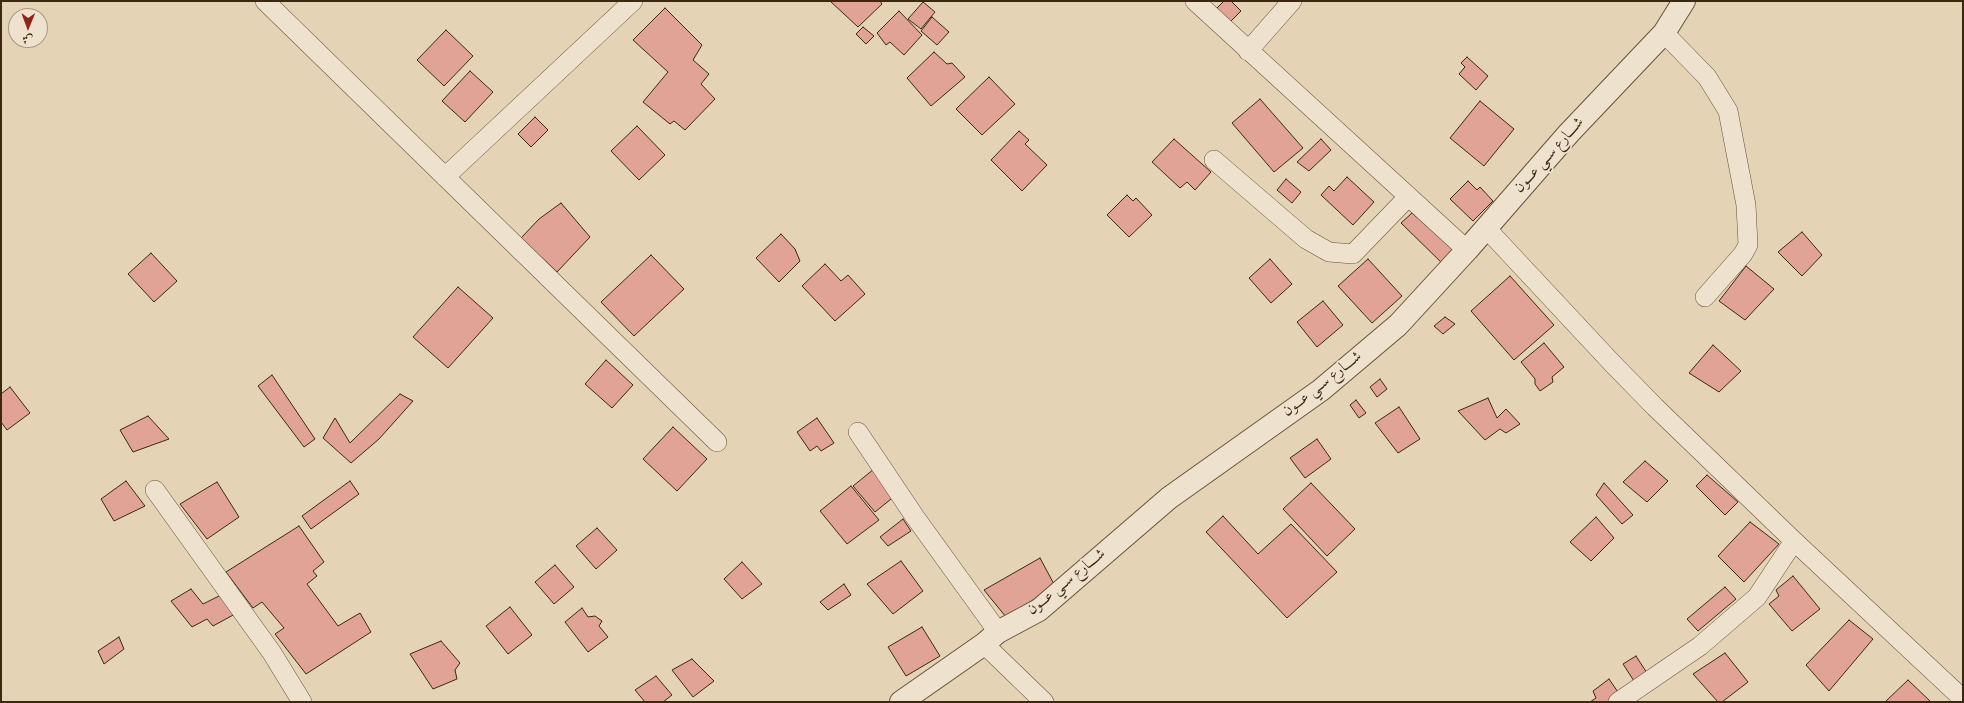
<!DOCTYPE html>
<html>
<head>
<meta charset="utf-8">
<style>
	body { margin:0 }
	#map { position:relative; width:1964px; height:703px; overflow:hidden; background:#e5d3b5; font-family:"Sorts Mill Goudy",Amiri,serif }
	canvas { display:block }
	.frame { position:absolute; inset:0; border:2px solid #3c2811; pointer-events:none }
	.north { position:absolute; left:8px; top:8px; width:40px; height:40px; box-sizing:border-box; background:#eee2cf; border:1px solid #a79883; border-radius:50%; rotate:181deg; font-size:11px; font-weight:700; line-height:16px; text-align:center; color:#3c2811 }
	.north::after { content:''; display:block; margin:auto; width:14px; height:18px; background:#8f2418; clip-path:polygon(50% 0,100% 100%,50% 72%,0 100%) }
</style>
</head>
<body>
<div id="map">
<canvas width="1964" height="703"></canvas>
<div class="frame"></div>
<div class="north">ش</div>
</div>
<script>
const c = document.querySelector('canvas').getContext('2d');
c.lineJoin = 'round';
function paint(path, color) {
  c.fillStyle = color;
  c.fill(path, 'evenodd');
}
function toPath(rows) {
  const path = new Path2D();
  for (const r of rows) {
    path.moveTo(r[0], r[1]);
    for (let i = 2; i < r.length; i += 2) path.lineTo(r[i], r[i + 1]);
  }
  return path;
}
function trace(path, color, width, dash) {
  c.strokeStyle = color;
  c.lineWidth = width;
  c.lineCap = dash ? 'butt' : 'round';
  c.setLineDash(dash || []);
  c.stroke(path);
}
function drawText(font, color, halo, rows, align = 'center') {
  c.font = font + ' "Sorts Mill Goudy",Amiri,serif';
  c.lineWidth = 3.5;
  c.setLineDash([]);
  c.textBaseline = 'middle';
  c.strokeStyle = halo;
  c.fillStyle = color;
  for (const [text, x, y, turn = 0] of rows) {
    c.save();
    c.translate(x, y);
    c.rotate((+turn || 0) * Math.PI / 180);
    c.textAlign = isNaN(turn) ? turn : align;
    if (halo) c.strokeText(text, 0, 0);
    c.fillText(text, 0, 0);
    c.restore();
  }
}
const building = toPath([
	[830,1,880,1,882,4,858,27,830,1],
	[1224,1,1231,1,1241,11,1229,23,1215,10,1224,1],
	[923,2,935,12,921,29,908,19,923,2],
	[665,8,702,45,693,60,709,74,701,84,715,99,685,130,674,121,670,124,643,102,668,72,633,40,665,8],
	[899,11,922,35,904,55,890,42,886,45,877,33,899,11],
	[932,17,949,32,937,45,921,31,932,17],
	[863,27,874,36,866,44,856,34,863,27],
	[446,30,473,56,444,86,417,60,446,30],
	[934,52,947,64,952,63,965,77,931,106,907,78,934,52],
	[1467,57,1488,76,1476,90,1459,74,1465,67,1461,63,1467,57],
	[470,71,493,92,465,122,442,101,470,71],
	[989,77,1015,104,982,135,956,109,989,77],
	[1260,99,1303,148,1274,172,1232,123,1260,99],
	[1480,101,1514,129,1484,166,1450,138,1480,101],
	[535,117,548,130,531,147,518,134,535,117],
	[637,126,665,155,639,180,611,151,637,126],
	[1019,131,1029,140,1025,144,1047,165,1022,191,991,160,1019,131],
	[1174,139,1211,172,1195,190,1187,182,1180,188,1152,162,1174,139],
	[1321,139,1331,150,1309,171,1297,162,1321,139],
	[1347,177,1374,202,1353,225,1321,195,1329,186,1334,191,1347,177],
	[1286,179,1301,192,1292,203,1277,190,1286,179],
	[1468,181,1477,190,1480,187,1493,201,1473,221,1450,199,1468,181],
	[1127,195,1133,201,1136,198,1152,215,1129,237,1107,215,1127,195],
	[561,203,590,237,557,272,521,238,539,219,561,203],
	[1412,213,1458,253,1445,266,1401,223,1412,213],
	[1802,232,1822,255,1802,276,1778,252,1802,232],
	[781,234,795,249,800,261,779,282,756,258,781,234],
	[151,253,177,281,154,302,128,274,151,253],
	[651,255,684,289,634,336,601,302,651,255],
	[1270,259,1292,284,1271,303,1249,278,1270,259],
	[1368,259,1402,296,1372,323,1338,286,1368,259],
	[825,264,841,281,848,275,865,294,835,321,802,286,825,264],
	[1746,266,1774,289,1745,320,1719,301,1746,266],
	[1510,276,1554,325,1514,360,1471,311,1510,276],
	[458,287,493,318,448,368,413,337,458,287],
	[1323,301,1343,325,1317,347,1297,322,1323,301],
	[1445,317,1455,324,1443,334,1434,326,1445,317],
	[1544,343,1564,367,1552,377,1553,382,1540,391,1535,384,1535,379,1521,362,1544,343],
	[1713,345,1741,371,1719,392,1689,373,1713,345],
	[606,360,633,385,612,408,585,384,606,360],
	[272,375,315,439,304,447,258,386,272,375],
	[1380,379,1387,389,1377,397,1370,387,1380,379],
	[10,387,30,413,7,430,1,422,1,394,10,387],
	[400,394,413,401,379,439,351,463,323,438,335,418,350,443,400,394],
	[1488,398,1497,418,1506,409,1520,424,1506,433,1500,429,1485,440,1458,411,1488,398],
	[1356,400,1366,413,1359,418,1350,405,1356,400],
	[1399,407,1420,439,1398,453,1375,423,1399,407],
	[148,416,169,439,133,452,120,430,148,416],
	[817,418,834,443,821,451,817,446,810,451,797,432,817,418],
	[673,427,707,459,677,491,643,459,673,427],
	[1317,439,1331,459,1305,478,1290,458,1317,439],
	[1645,461,1668,481,1647,502,1623,482,1645,461],
	[874,469,896,495,875,512,853,486,874,469],
	[1707,475,1738,502,1725,515,1696,486,1707,475],
	[126,481,145,506,114,521,101,499,126,481],
	[350,481,359,494,311,529,302,516,350,481],
	[217,482,239,517,207,539,180,504,217,482],
	[1311,483,1355,529,1327,556,1283,509,1311,483],
	[1604,483,1633,515,1622,524,1596,495,1604,483],
	[851,486,879,520,847,544,820,511,851,486],
	[1223,516,1258,554,1291,524,1337,572,1287,618,1206,532,1223,516],
	[1596,517,1614,538,1591,561,1570,542,1596,517],
	[903,519,911,531,888,546,880,537,903,519],
	[1750,522,1779,544,1744,582,1718,556,1750,522],
	[299,526,324,562,313,571,317,576,307,584,338,626,360,613,371,632,306,674,275,634,284,628,262,602,253,608,226,572,299,526],
	[597,528,617,550,596,569,576,546,597,528],
	[1040,558,1055,586,1006,617,984,590,1040,558],
	[901,561,923,591,893,614,867,584,901,561],
	[742,562,762,584,742,599,724,579,742,562],
	[555,565,574,587,554,604,535,582,555,565],
	[1793,576,1820,609,1792,631,1769,604,1779,596,1776,590,1793,576],
	[844,584,851,595,828,610,820,602,844,584],
	[1725,587,1736,599,1698,631,1687,619,1725,587],
	[191,589,203,604,223,594,235,614,213,626,207,619,192,627,171,601,191,589],
	[510,607,532,635,508,654,486,626,510,607],
	[582,608,588,617,595,616,602,621,599,626,608,637,588,652,565,622,582,608],
	[1849,620,1873,639,1829,691,1806,665,1849,620],
	[922,627,940,656,906,676,888,647,922,627],
	[119,637,124,649,104,664,98,651,119,637],
	[441,641,460,663,455,670,457,679,433,689,410,654,441,641],
	[1725,653,1748,682,1722,702,1718,702,1693,674,1725,653],
	[1636,656,1647,673,1634,681,1623,664,1636,656],
	[692,659,714,681,693,697,672,670,692,659],
	[656,676,672,695,663,702,645,702,635,690,656,676],
	[1609,679,1620,695,1611,702,1590,702,1596,698,1593,691,1609,679],
	[1908,680,1931,702,1885,702,1908,680]
]);
const minor = toPath([
	[265,1,717,442],
	[1195,1,1467,250],
	[1664,33,1707,77,1728,111,1746,205,1748,245,1743,254,1705,297],
	[1248,51,1292,1],
	[1214,160,1306,239,1329,252,1353,254,1408,197],
	[445,177,633,1],
	[1486,228,1612,363,1655,407,1794,541,1963,699],
	[858,432,915,517,998,632],
	[155,490,272,653,302,702],
	[984,644,1044,702],
	[1618,702,1700,646,1757,597,1794,541]
]);
const tertiary = toPath([
	[901,702,984,644,998,632,1039,610,1169,498,1321,390,1398,325,1467,250,1569,133,1664,33,1684,1]
]);
const streetNames = [
	["شــــارع ســي عـــون",1550,156,-48],
	["شــــارع ســي عـــون",1323,385,-38],
	["شــــارع ســي عـــون",1067,583,-39]
];
paint(building, '#e0a395');
trace(building, '#3c2811', 1);
trace(minor, '#66533a', 20);
trace(tertiary, '#66533a', 24);
trace(minor, '#eee2cf', 19);
trace(tertiary, '#eee2cf', 22);
drawText('15px', '#3c2811', '#eee2cf', streetNames);
</script>
</body>
</html>
